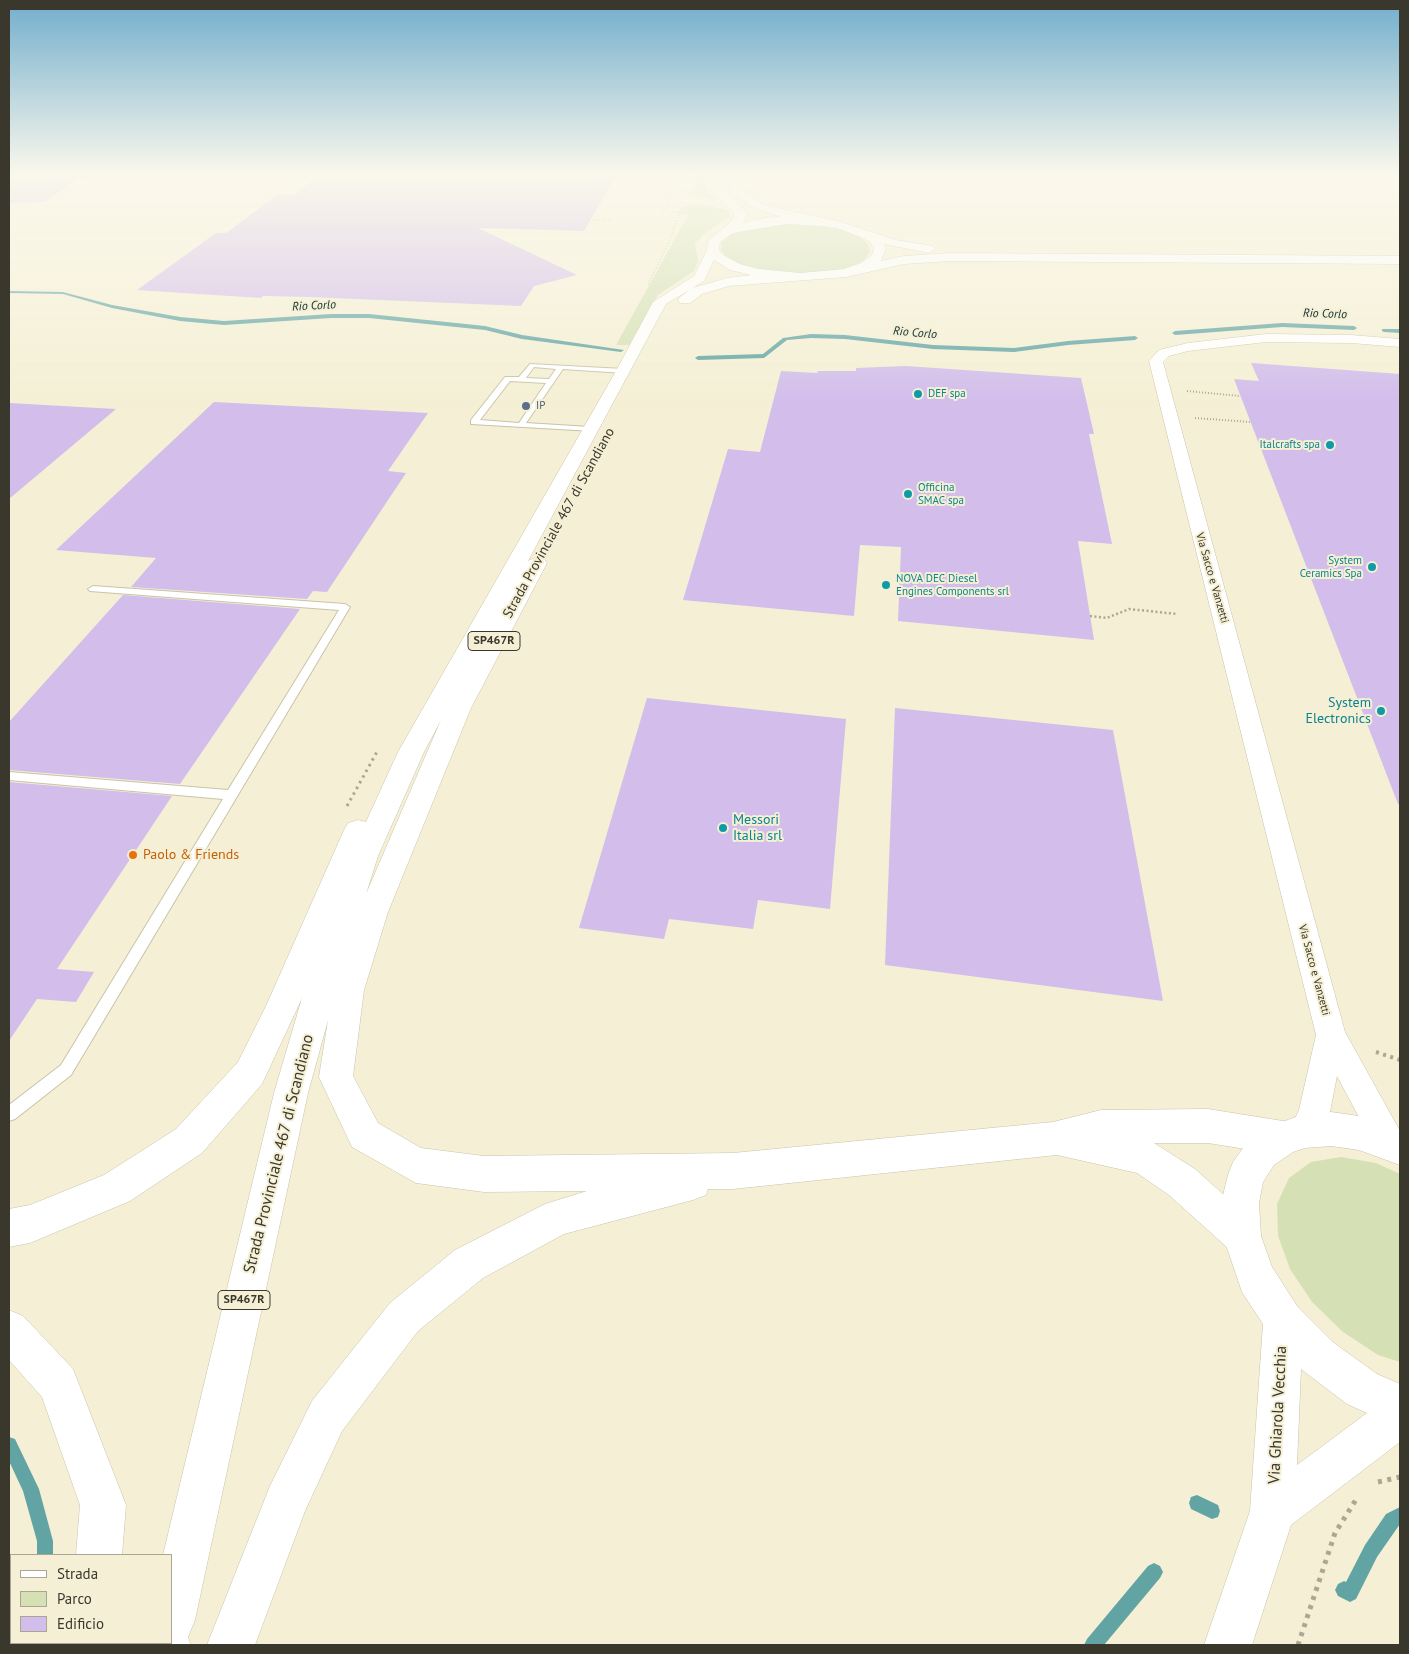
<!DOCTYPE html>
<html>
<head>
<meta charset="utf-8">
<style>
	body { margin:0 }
	#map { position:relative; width:1409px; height:1654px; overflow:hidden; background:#f5f0d5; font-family:"PT Sans",sans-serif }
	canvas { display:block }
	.frame { position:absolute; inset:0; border:10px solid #3a382d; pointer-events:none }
	.legend { position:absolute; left:10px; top:1554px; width:162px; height:90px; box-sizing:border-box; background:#f5f0d5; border:1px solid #aaa692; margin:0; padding:6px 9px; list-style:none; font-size:15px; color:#3a382d }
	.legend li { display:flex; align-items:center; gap:10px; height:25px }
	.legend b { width:25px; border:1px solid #aaa692 }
</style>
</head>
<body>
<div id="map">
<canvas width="1409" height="1654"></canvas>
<div class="frame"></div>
<ul class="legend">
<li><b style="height:6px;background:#fff"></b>Strada</li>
<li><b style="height:14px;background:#d5e1b5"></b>Parco</li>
<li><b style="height:14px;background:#d2bdeb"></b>Edificio</li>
</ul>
</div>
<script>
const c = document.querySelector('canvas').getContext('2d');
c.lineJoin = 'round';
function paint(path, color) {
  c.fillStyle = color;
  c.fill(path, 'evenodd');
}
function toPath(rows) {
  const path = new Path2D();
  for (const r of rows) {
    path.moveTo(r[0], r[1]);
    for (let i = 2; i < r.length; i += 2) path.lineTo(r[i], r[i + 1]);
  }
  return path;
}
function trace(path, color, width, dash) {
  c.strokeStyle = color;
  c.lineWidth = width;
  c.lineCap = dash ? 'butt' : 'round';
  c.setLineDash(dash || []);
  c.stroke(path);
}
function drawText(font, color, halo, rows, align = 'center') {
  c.font = font + ' "PT Sans",sans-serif';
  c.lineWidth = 4;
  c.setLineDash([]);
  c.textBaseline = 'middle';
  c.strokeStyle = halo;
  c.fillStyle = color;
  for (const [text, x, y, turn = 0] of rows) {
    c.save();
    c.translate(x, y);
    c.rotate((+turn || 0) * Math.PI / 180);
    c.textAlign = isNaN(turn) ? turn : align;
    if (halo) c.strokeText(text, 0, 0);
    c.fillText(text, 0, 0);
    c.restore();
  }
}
const green = toPath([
	[703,172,707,172,705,183,708,191,717,202,691,194],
	[700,204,728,210,730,217,705,233,695,243,698,261,694,271,658,295,629,345,616,345,688,215,678,213,682,207],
	[783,223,827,226,845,231,860,237,868,244,870,252,863,261,847,268,825,272,798,274,747,267,730,260,721,251,722,242,730,235,743,229],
	[1341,1157,1376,1163,1400,1174,1400,1362,1378,1355,1343,1332,1312,1302,1290,1269,1278,1236,1277,1204,1289,1178,1311,1162]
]);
const stream = toPath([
	[9,291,63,292,112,305,180,317,224,321,331,314,369,314,485,326,522,335,624,350,621,352,522,339,485,330,369,318,331,318,224,325,180,321,112,308,63,294,9,293,9,291],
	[1282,323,1354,326,1357,328,1354,330,1282,327,1175,335,1172,333,1175,331,1282,323],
	[1382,329,1400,329,1400,333,1384,332,1382,331,1382,329],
	[811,334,845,335,933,345,1014,348,1068,341,1135,336,1138,338,1135,340,1068,345,1014,352,933,349,845,339,811,338,787,340,764,358,698,360,695,358,698,356,763,354,783,338,811,334],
	[9,1437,15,1439,39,1489,53,1541,53,1555,37,1555,37,1541,23,1491,9,1461,9,1437],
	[1197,1495,1218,1505,1220,1511,1218,1517,1212,1519,1191,1509,1189,1503,1191,1497,1197,1495],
	[1400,1507,1400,1524,1377,1557,1356,1599,1350,1602,1338,1596,1335,1590,1338,1584,1344,1581,1346,1582,1365,1545,1386,1514,1400,1507],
	[1154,1563,1160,1566,1163,1572,1160,1578,1104,1645,1084,1645,1087,1639,1148,1566,1154,1563],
	[33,1643,51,1643,51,1645,33,1645,33,1643]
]);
const building = toPath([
	[9,172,87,172,45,202,9,203],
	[324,172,618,172,584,231,478,228,577,275,534,286,521,306,310,297,263,296,261,298,137,290,216,233,226,233,278,194,294,195],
	[1251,363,1400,374,1400,804,1398,804,1234,379,1259,381],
	[906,366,1081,378,1094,434,1089,434,1112,544,1078,541,1094,640,898,621,901,547,860,545,854,616,683,600,728,449,760,452,781,371,817,373,818,371,856,371,856,368],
	[214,402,428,413,388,471,406,473,327,592,313,591,307,599,131,587,156,558,56,550],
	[9,403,116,409,9,499],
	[123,595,300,609,180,784,9,770,9,722],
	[647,698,846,719,830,909,758,900,753,929,669,919,664,939,579,928],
	[895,708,1113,730,1163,1001,885,965],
	[9,782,172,796,57,969,94,972,76,1002,37,999,9,1041]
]);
const pathFar5 = toPath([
	[684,192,678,189,691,172],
	[662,214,672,196],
	[590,220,612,220],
	[648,284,668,244,680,212,673,211]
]);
const pathFar4 = toPath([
	[1187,391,1240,396],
	[1195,418,1251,422]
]);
const pathFar3 = toPath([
	[1090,616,1107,618,1129,609,1177,614]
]);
const pathFar2 = toPath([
	[347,806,378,750]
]);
const pathFar1 = toPath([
	[1376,1052,1400,1060]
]);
const path = toPath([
	[1378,1482,1400,1477],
	[1298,1645,1335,1533,1357,1498]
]);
const lane = toPath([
	[530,364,624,369,628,371,624,373,563,369,526,423,590,427,593,427,593,431,471,424,471,420,505,377,519,377,530,364],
	[534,367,556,369,549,379,526,378,534,367],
	[510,381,546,383,519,423,480,420,510,381],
	[93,586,345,604,350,607,71,1075,15,1119,9,1121,9,1105,61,1065,223,799,9,780,9,772,228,790,339,610,90,591,88,589,93,586]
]);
const street = toPath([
	[1266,334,1351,335,1400,339,1400,347,1351,343,1266,342,1188,351,1169,356,1163,362,1345,1032,1400,1131,1400,1153,1389,1158,1378,1153,1337,1076,1330,1112,1316,1142,1305,1146,1294,1142,1289,1131,1299,1110,1316,1035,1149,361,1159,350,1188,343,1266,334]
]);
const secondary = toPath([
	[1331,1112,1359,1116,1400,1131,1400,1165,1359,1150,1331,1146,1305,1148,1293,1152,1274,1165,1263,1182,1259,1203,1261,1236,1272,1267,1297,1306,1334,1343,1377,1374,1400,1384,1400,1442,1291,1525,1252,1645,1204,1645,1250,1511,1263,1324,1242,1292,1223,1236,1221,1203,1228,1175,1233,1162,1248,1141,1270,1126,1305,1114,1331,1112],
	[1301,1369,1347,1404,1367,1413,1297,1465,1301,1369]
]);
const primary = toPath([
	[729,172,739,172,738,183,742,190,764,205,837,221,839,224,833,228,782,217,756,209,733,194,728,183,729,172],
	[717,187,721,188,747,213,743,223,733,233,729,234,723,230,733,219,735,214,711,190,717,187]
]);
const highway = toPath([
	[787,216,835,220,896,240,933,246,935,249,929,253,884,244,886,248,881,261,904,256,950,253,1400,256,1400,264,950,261,904,264,846,277,729,286,702,294,690,303,680,303,678,300,680,297,692,288,727,278,751,275,730,270,714,260,704,281,666,304,528,561,537,557,544,559,547,563,471,708,388,912,364,990,353,1076,378,1123,421,1148,484,1156,733,1153,1053,1122,1101,1110,1208,1109,1283,1121,1296,1126,1301,1138,1296,1150,1283,1155,1208,1143,1154,1143,1195,1169,1255,1223,1261,1236,1255,1249,1242,1255,1229,1249,1169,1195,1137,1173,1057,1155,733,1189,708,1189,706,1195,693,1200,564,1234,483,1278,418,1331,342,1431,305,1511,255,1645,207,1645,270,1486,312,1401,390,1303,455,1250,545,1204,587,1191,484,1192,416,1183,352,1147,319,1077,328,1020,308,1093,195,1620,188,1637,190,1643,189,1645,141,1645,142,1643,171,1643,171,1555,163,1555,274,1093,302,998,262,1084,202,1153,130,1201,30,1243,9,1247,9,1209,30,1205,104,1175,176,1129,238,1062,266,1006,344,830,348,823,358,820,366,822,398,752,616,371,653,302,694,276,707,250,708,241,725,227,765,218,787,216],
	[787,224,834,227,861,237,870,242,874,248,872,255,861,263,844,269,800,273,759,269,740,264,725,256,719,250,720,242,733,233,787,224],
	[441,720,366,894,378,856,424,752,441,720],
	[9,1310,23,1316,73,1369,126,1505,122,1555,76,1555,80,1505,42,1397,9,1360,9,1310],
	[68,1643,116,1643,116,1645,68,1645,68,1643]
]);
const markers = [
	[918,394,5,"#0f9aa8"],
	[526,406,5,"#5c6f8a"],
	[1330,445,5,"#0f9aa8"],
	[908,494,5,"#0f9aa8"],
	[1372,567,5,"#0f9aa8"],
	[886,585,5,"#0f9aa8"],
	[1381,711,5,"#0f9aa8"],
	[723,828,5,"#0f9aa8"],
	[133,855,5,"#e8710a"]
];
const farCulturenames = [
	["DEF spa",928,394],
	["Italcrafts spa",1320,445,"right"],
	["Officina",918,488],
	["SMAC spa",918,501],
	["System",1362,561,"right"],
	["Ceramics Spa",1362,574,"right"],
	["NOVA DEC Diesel",896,579],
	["Engines Components srl",896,592]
];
const farServicenames = [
	["IP",536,406]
];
const farStreetnames = [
	["Via Sacco e Vanzetti",1212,578,74],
	["Via Sacco e Vanzetti",1314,970,75]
];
const farWaternames = [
	["Rio Corlo",314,306,-3],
	["Rio Corlo",1325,314,2],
	["Rio Corlo",915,333,5]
];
const shields = [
	[494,641,52],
	[244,1300,52]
];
const shieldNames = [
	["SP467R",494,641],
	["SP467R",244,1300]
];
const streetNames = [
	["Strada Provinciale 467 di Scandiano",559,523,-61]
];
const cultureNames = [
	["System",1371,703],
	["Electronics",1371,719],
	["Messori",733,820,"left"],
	["Italia srl",733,836,"left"]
];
const foodNames = [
	["Paolo & Friends",143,855]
];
const nearStreetnames = [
	["Strada Provinciale 467 di Scandiano",279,1154,-76],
	["Via Ghiarola Vecchia",1278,1415,-87]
];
paint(green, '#d5e1b5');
paint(stream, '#62a4a4');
paint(building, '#d2bdeb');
trace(lane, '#c8c3a9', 2);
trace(street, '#c8c3a9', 1);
trace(secondary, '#c8c3a9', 1);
trace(primary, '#c8c3a9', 1);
trace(highway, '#c8c3a9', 1);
trace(pathFar5, '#aba792', 1, [1, 2]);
trace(pathFar4, '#aba792', 2, [1, 2]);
trace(pathFar3, '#aba792', 2.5, [2, 2.5]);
trace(pathFar2, '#aba792', 3, [2.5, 4]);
trace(pathFar1, '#aba792', 4, [3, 4.5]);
trace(path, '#aba792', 5, [4, 5.5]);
paint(lane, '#fff');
paint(street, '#fff');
paint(secondary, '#fff');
paint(primary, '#fff');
paint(highway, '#fff');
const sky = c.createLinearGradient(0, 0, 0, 404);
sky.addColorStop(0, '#72aecd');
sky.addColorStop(0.43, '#faf8ec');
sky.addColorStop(1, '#faf8ec00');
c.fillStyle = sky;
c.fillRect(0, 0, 1409, 404);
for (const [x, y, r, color] of markers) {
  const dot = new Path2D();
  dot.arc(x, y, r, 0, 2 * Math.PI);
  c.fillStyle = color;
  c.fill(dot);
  trace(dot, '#f5f0d5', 2);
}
drawText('11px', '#0d838f', '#f5f0d5', farCulturenames, 'left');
drawText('11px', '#4e5e75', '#f5f0d5', farServicenames, 'left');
drawText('11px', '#3a382d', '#f5f0d5', farStreetnames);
drawText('italic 12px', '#0f3131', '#f5f0d5', farWaternames);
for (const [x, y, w] of shields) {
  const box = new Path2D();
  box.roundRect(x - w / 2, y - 9.5, w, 19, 4);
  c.fillStyle = '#f5f0d5';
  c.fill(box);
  trace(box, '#3a382d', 1);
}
drawText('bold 12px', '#3a382d', null, shieldNames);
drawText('14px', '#3a382d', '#f5f0d5', streetNames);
drawText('14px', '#0d838f', '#f5f0d5', cultureNames, 'right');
drawText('14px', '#c56008', '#f5f0d5', foodNames, 'left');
drawText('16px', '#3a382d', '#f5f0d5', nearStreetnames);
</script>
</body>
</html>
